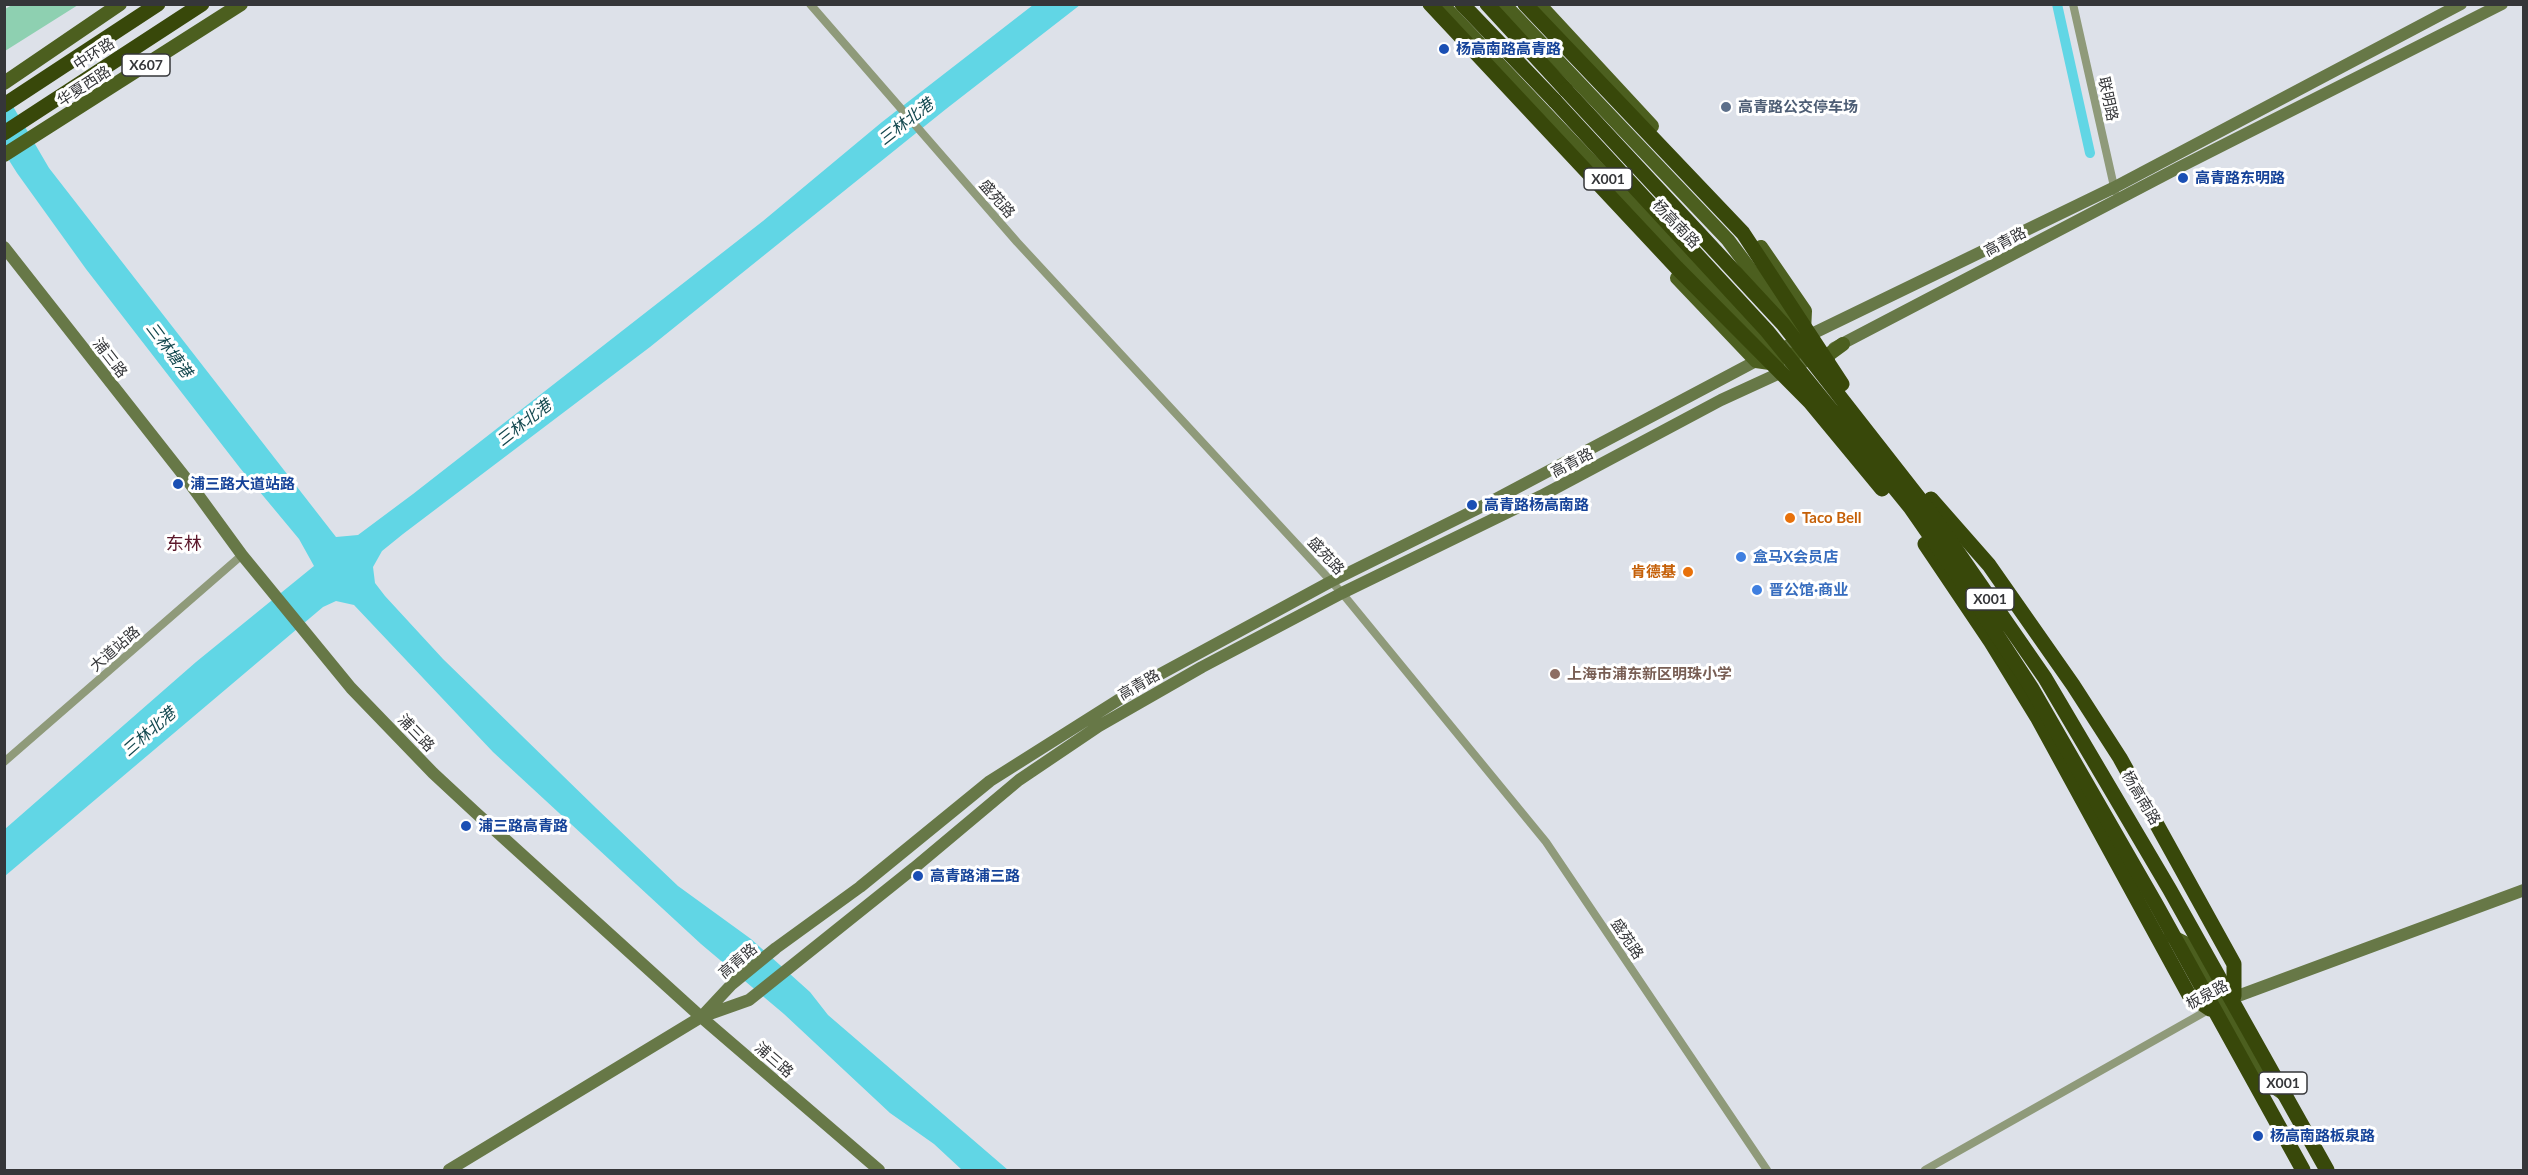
<!DOCTYPE html>
<html>
<head>
<meta charset="utf-8">
<style>
	body { margin:0 }
	#map { position:relative; width:2528px; height:1175px; overflow:hidden; background:#dde1e9; font-family:Lato,sans-serif }
	canvas { display:block }
	.frame { position:absolute; inset:0; border:6px solid #353639; pointer-events:none }
</style>
</head>
<body>
<div id="map">
<canvas width="2528" height="1175"></canvas>
<div class="frame"></div>
</div>
<script>
const c = document.querySelector('canvas').getContext('2d');
c.lineJoin = 'round';
function paint(path, color) {
  c.fillStyle = color;
  c.fill(path, 'evenodd');
}
function toPath(rows) {
  const path = new Path2D();
  for (const r of rows) {
    path.moveTo(r[0], r[1]);
    for (let i = 2; i < r.length; i += 2) path.lineTo(r[i], r[i + 1]);
  }
  return path;
}
function trace(path, color, width, dash) {
  c.strokeStyle = color;
  c.lineWidth = width;
  c.lineCap = dash ? 'butt' : 'round';
  c.setLineDash(dash || []);
  c.stroke(path);
}
function drawText(font, color, halo, rows, align = 'center') {
  c.font = font + ' Lato,"Noto Sans SC",sans-serif';
  c.lineWidth = 6;
  c.setLineDash([]);
  c.textBaseline = 'middle';
  c.strokeStyle = halo;
  c.fillStyle = color;
  for (const [text, x, y, turn = 0] of rows) {
    c.save();
    c.translate(x, y);
    c.rotate((+turn || 0) * Math.PI / 180);
    c.textAlign = isNaN(turn) ? turn : align;
    if (halo) c.strokeText(text, 0, 0);
    c.fillText(text, 0, 0);
    c.restore();
  }
}
const green = toPath([
	[12,5,12,4,78,5,5,51,5,9]
]);
const water = toPath([
	[1033,5,1080,5,946,109,650,347,403,534,382,551,373,567,375,583,385,596,443,659,596,808,678,886,751,939,810,992,828,1015,1008,1170,962,1170,934,1144,890,1113,784,1014,701,944,493,752,354,605,336,601,323,607,5,876,5,829,196,662,314,566,299,539,240,468,86,269,17,173,5,154,4,91,49,168,336,537,358,535,413,494,763,221,882,122]
]);
const canal = toPath([
	[2057,4,2090,153]
]);
const street = toPath([
	[810,4,1017,242,1342,593,1546,842,1767,1170],
	[2073,4,2115,191],
	[4,762,242,555],
	[1925,1170,2210,1009]
]);
const secondary = toPath([
	[4,247,188,481,242,555,351,688,433,773,475,812,701,1017,879,1170],
	[1834,348,2178,168,2502,4],
	[2227,1000,2524,890],
	[704,1014,732,984,776,948,860,887,990,781,1153,678,1330,582,1475,510,1756,361,2113,188,2461,4],
	[449,1170,701,1017,749,1000,914,868,1019,780,1099,726,1202,667,1342,593,1541,496,1721,400,1819,355]
]);
const primary = toPath([
	[1442,4,1773,353,1794,355],
	[1504,4,1728,240,1794,328],
	[1539,4,1652,126],
	[4,83,120,4],
	[4,155,241,4],
	[1761,247,1805,311,1804,331],
	[1677,278,1756,361,1777,364],
	[1828,368,1828,355,1843,344],
	[2171,936,2189,945,2259,1070,2270,1084,2284,1094]
]);
const highway = toPath([
	[1462,4,1555,101],
	[1487,4,1566,90],
	[4,105,158,4],
	[4,133,202,4],
	[1931,499,1989,565,2073,685,2120,758,2234,964,2234,996],
	[1925,544,1991,642,2037,717,2189,995,2210,1009]
]);
const highwayBridge = toPath([
	[1430,4,1677,268,1810,402,1882,489],
	[1525,4,1743,233,1842,384],
	[1566,90,1783,324,1930,512,2045,678,2170,890,2327,1170],
	[1555,101,1767,331,1910,507,1965,586,2031,687,2157,906,2303,1170]
]);
const markers = [
	[1444,49,6,"#1a4fb4"],
	[1726,107,6,"#5c6f8a"],
	[2183,178,6,"#1a4fb4"],
	[178,484,6,"#1a4fb4"],
	[1472,505,6,"#1a4fb4"],
	[1790,518,6,"#e8710a"],
	[1741,557,6,"#3f7fe0"],
	[1688,572,6,"#e8710a"],
	[1757,590,6,"#3f7fe0"],
	[1555,674,6,"#8d6e63"],
	[466,826,6,"#1a4fb4"],
	[918,876,6,"#1a4fb4"],
	[2258,1136,6,"#1a4fb4"]
];
const shields = [
	[146,65,48],
	[1608,179,48],
	[1990,599,48],
	[2283,1083,48]
];
const shieldNames = [
	["X607",146,65],
	["X001",1608,179],
	["X001",1990,599],
	["X001",2283,1083]
];
const transitNames = [
	["杨高南路高青路",1456,49],
	["高青路东明路",2195,178],
	["浦三路大道站路",190,484],
	["高青路杨高南路",1484,505],
	["浦三路高青路",478,826],
	["高青路浦三路",930,876],
	["杨高南路板泉路",2270,1136]
];
const streetNames = [
	["中环路",94,54,-33],
	["华夏西路",84,86,-33],
	["联明路",2108,99,78],
	["盛苑路",997,199,49],
	["杨高南路",1676,224,46],
	["高青路",2005,242,-28],
	["浦三路",110,358,52],
	["高青路",1572,463,-28],
	["盛苑路",1326,556,47],
	["大道站路",115,649,-41],
	["高青路",1139,685,-30],
	["浦三路",416,733,46],
	["杨高南路",2141,798,59],
	["盛苑路",1627,939,56],
	["高青路",738,961,-40],
	["板泉路",2207,995,-28],
	["浦三路",774,1060,41]
];
const serviceNames = [
	["高青路公交停车场",1738,107]
];
const foodNames = [
	["Taco Bell",1802,518],
	["肯德基",1676,572,"right"]
];
const shopNames = [
	["盒马X会员店",1753,557],
	["晋公馆·商业",1769,590]
];
const educationNames = [
	["上海市浦东新区明珠小学",1567,674]
];
const waterNames = [
	["三林北港",906,122,-38],
	["三林塘港",169,350,53],
	["三林北港",524,423,-38],
	["三林北港",149,732,-41]
];
const quarterNames = [
	["东林",184,544]
];
paint(green, '#8ed0b1');
paint(water, '#61d6e5');
trace(canal, '#61d6e5', 10);
trace(street, '#8f9a7a', 8);
trace(secondary, '#677847', 12);
trace(primary, '#4c5f1f', 14);
trace(highway, '#38480a', 15);
trace(highwayBridge, '#38480a', 15);
for (const [x, y, r, color] of markers) {
  const dot = new Path2D();
  dot.arc(x, y, r, 0, 2 * Math.PI);
  c.fillStyle = color;
  c.fill(dot);
  trace(dot, '#fff', 2);
}
for (const [x, y, w] of shields) {
  const box = new Path2D();
  box.roundRect(x - w / 2, y - 11, w, 22, 4.5);
  c.fillStyle = '#fff';
  c.fill(box);
  trace(box, '#353639', 1.5);
}
drawText('bold 14px', '#353639', null, shieldNames);
drawText('bold 15px', '#164399', '#fff', transitNames, 'left');
drawText('15px', '#353639', '#fff', streetNames);
drawText('bold 15px', '#4e5e75', '#fff', serviceNames, 'left');
drawText('bold 15px', '#c56008', '#fff', foodNames, 'left');
drawText('bold 15px', '#366cbe', '#fff', shopNames, 'left');
drawText('bold 15px', '#785e54', '#fff', educationNames, 'left');
drawText('italic 16px', '#14484f', '#fff', waterNames);
drawText('18px', '#5c182b', '#fff', quarterNames);
</script>
</body>
</html>
